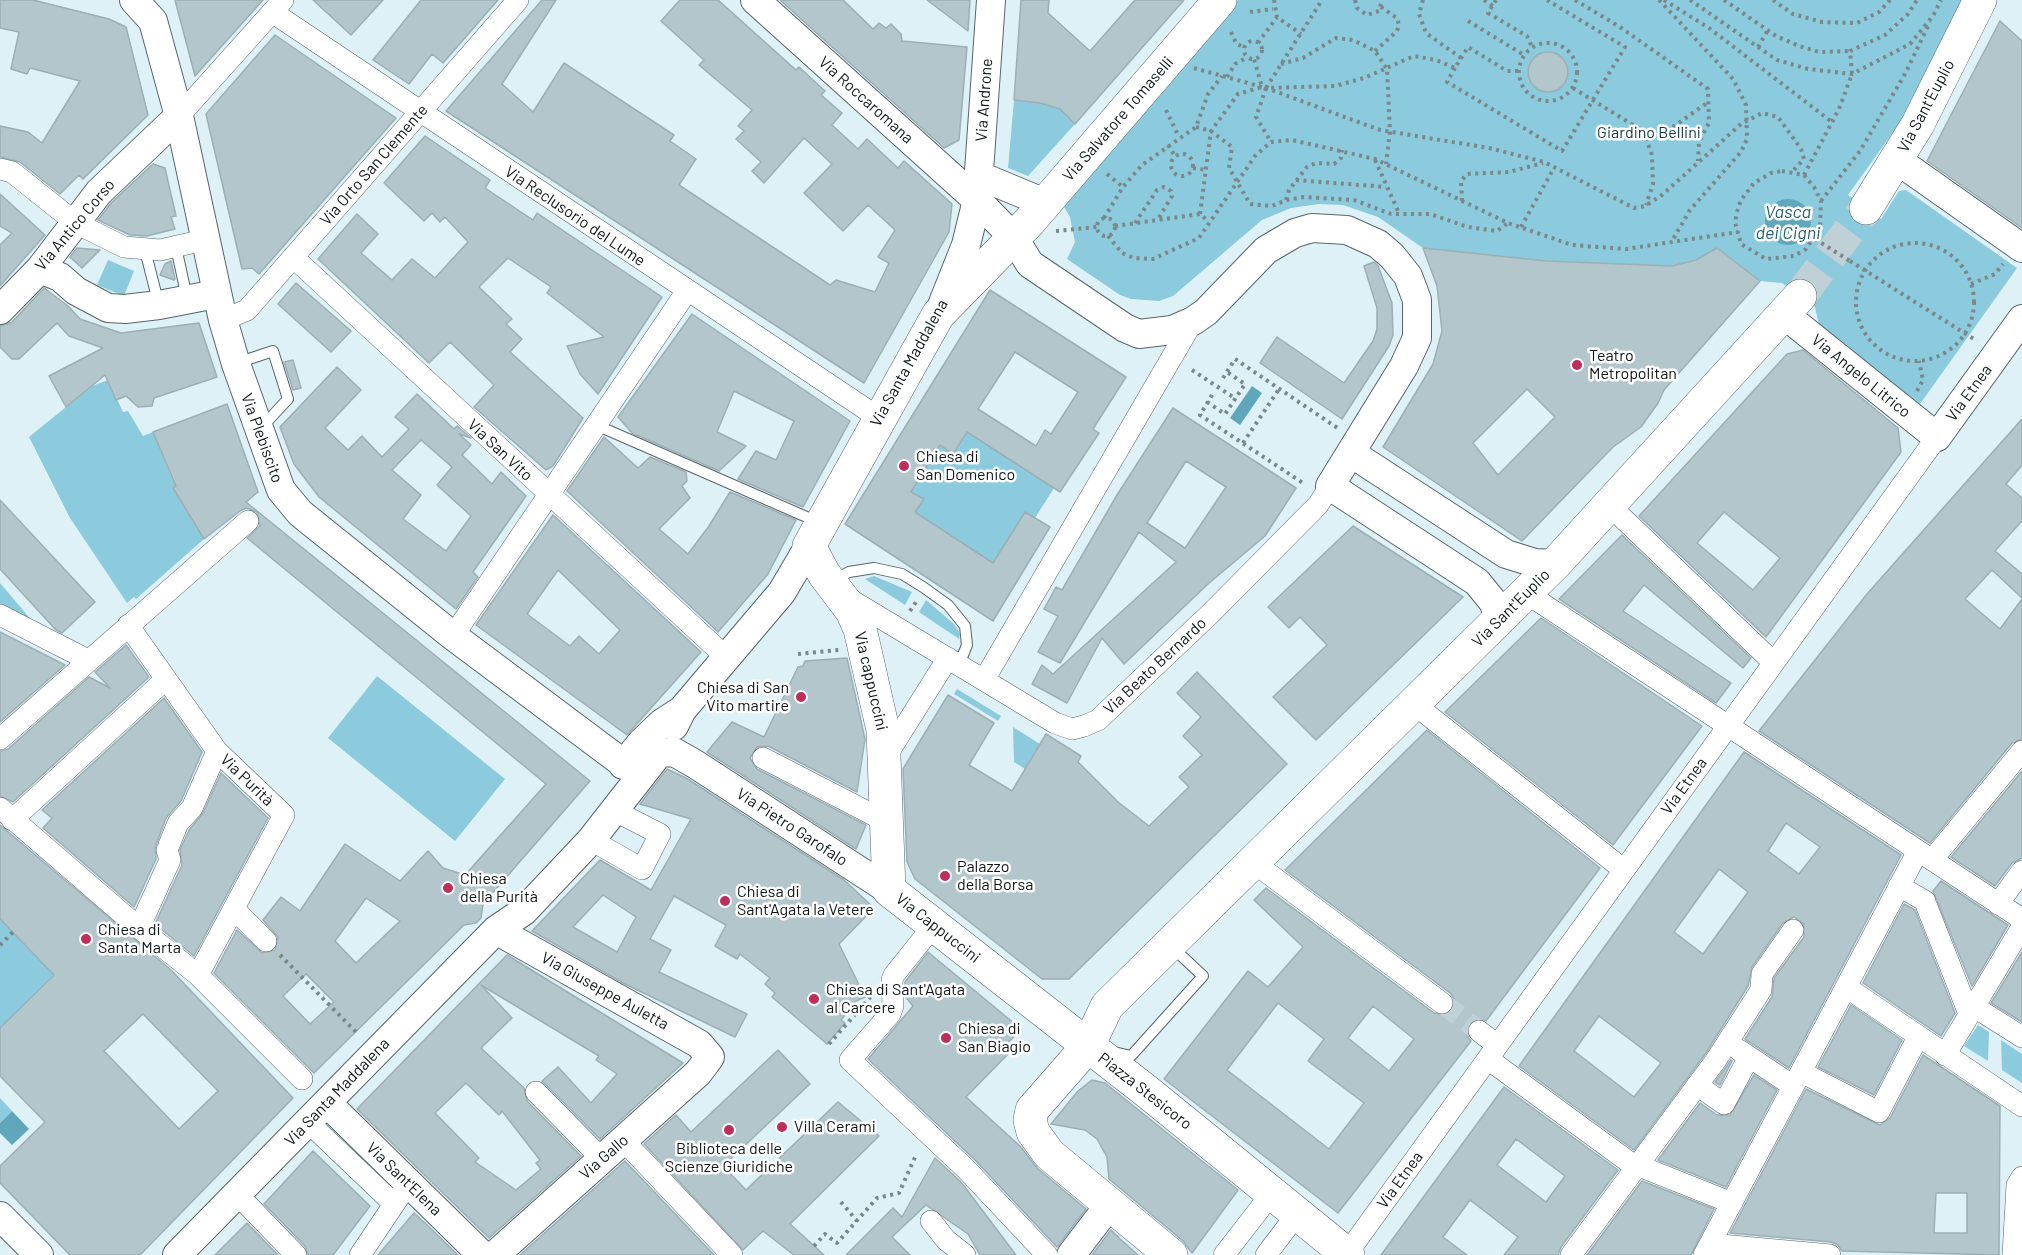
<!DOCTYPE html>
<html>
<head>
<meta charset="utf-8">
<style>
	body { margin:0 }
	canvas { display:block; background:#def1f7 }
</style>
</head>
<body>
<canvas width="2022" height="1255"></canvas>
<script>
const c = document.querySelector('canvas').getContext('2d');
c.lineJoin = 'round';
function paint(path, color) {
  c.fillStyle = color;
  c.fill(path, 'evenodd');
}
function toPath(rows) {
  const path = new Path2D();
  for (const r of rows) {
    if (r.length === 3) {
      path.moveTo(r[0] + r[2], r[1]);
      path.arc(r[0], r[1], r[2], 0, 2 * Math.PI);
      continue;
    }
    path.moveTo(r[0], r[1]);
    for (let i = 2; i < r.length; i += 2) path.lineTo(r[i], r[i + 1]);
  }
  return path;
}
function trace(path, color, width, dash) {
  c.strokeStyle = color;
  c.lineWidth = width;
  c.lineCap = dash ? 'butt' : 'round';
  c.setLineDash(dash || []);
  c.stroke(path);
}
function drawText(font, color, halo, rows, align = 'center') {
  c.font = font + ' Barlow,sans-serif';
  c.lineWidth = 5;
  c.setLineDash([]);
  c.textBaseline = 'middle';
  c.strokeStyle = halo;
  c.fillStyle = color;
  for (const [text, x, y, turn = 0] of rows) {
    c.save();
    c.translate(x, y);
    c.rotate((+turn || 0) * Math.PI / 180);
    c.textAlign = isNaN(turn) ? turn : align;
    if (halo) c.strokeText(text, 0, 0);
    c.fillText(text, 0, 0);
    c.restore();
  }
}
const green = toPath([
	[1238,0,1964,0,1904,117,1848,195,1881,219,1899,191,1906,190,2017,268,1920,404,1819,325,1815,307,1782,283,1760,281,1717,248,1696,260,1672,266,1546,261,1423,248,1378,217,1343,205,1319,204,1291,208,1262,220,1173,296,1159,301,1131,299,1120,295,1067,259,1075,242,1070,217,1061,202],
	[1014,100,1040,103,1060,109,1075,124,1028,176,1008,168],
	[108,260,134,271,124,296,97,285],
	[108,380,123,412,128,411,143,436,153,432,172,478,177,482,185,482,173,488,204,539,136,599,134,597,127,603,70,518,29,437,92,386],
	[967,432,1054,488,1035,518,1025,512,993,563,915,512,923,500,911,492,940,445,953,454],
	[874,576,912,592,905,605,865,579],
	[0,583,34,623,0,605],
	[926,600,954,624,960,634,959,639,919,612],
	[377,676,505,779,455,841,328,738],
	[957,689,1001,716,998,721,954,694],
	[1013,727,1040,744,1025,769,1014,762],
	[0,919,54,974,0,1028],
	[1978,1025,1989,1032,1988,1061,1964,1046],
	[2001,1040,2022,1054,2022,1083,2002,1070],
	[0,1098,12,1111,0,1123]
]);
const water = toPath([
	[1788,222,23],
	[1252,386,1262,393,1240,425,1230,418],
	[12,1111,29,1129,12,1145,0,1133,0,1123]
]);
const building = toPath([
	[0,0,33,0,109,19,126,27,148,115,83,179,79,175,60,194,20,162,0,157,0,126,28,132,42,143,80,81,30,68,27,74,11,69,19,32,0,28,0,0],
	[175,0,263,0,195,76,175,0],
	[313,0,383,0,351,35,313,0],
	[421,0,498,0,443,63,432,54,409,84,373,60,421,0],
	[542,0,556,0,502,84,533,112,564,63,674,135,670,141,696,159,679,185,830,285,836,280,875,292,889,263,878,257,895,230,868,205,843,231,804,193,832,164,804,138,764,183,752,171,761,162,736,139,744,131,738,126,752,110,699,65,704,60,661,21,680,0,718,0,796,70,799,67,825,91,821,95,842,113,832,125,858,149,867,139,898,168,904,161,952,204,949,232,864,383,446,111,542,0],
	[780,0,843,0,873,29,879,23,886,28,891,24,901,34,902,41,967,47,959,140,944,148,780,0],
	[927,0,970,0,968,31,927,0],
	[1021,0,1049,0,1048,13,1090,51,1135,0,1184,0,1075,124,1060,109,1040,103,1014,100,1021,0],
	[2000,21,2022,41,2022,228,1927,161,2000,21],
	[275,35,396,118,259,274,252,268,242,269,206,114,275,35],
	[1548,72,20],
	[425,136,490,180,485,188,533,220,537,213,662,297,598,394,580,374,567,346,604,337,547,293,551,287,508,258,479,287,512,319,506,324,522,339,510,352,583,418,553,466,546,470,474,407,494,385,450,342,429,363,318,259,357,214,378,234,361,253,392,280,412,259,435,278,468,242,445,217,440,222,432,213,424,221,384,183,425,136],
	[153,164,165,168,176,216,171,217,175,229,147,236,130,235,98,220,111,203,153,164],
	[0,194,45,235,0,286,0,245,12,233,0,226,0,194],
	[77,248,100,250,82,268,70,257,77,248],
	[1423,248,1546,261,1672,266,1696,260,1717,248,1760,281,1664,390,1658,403,1641,427,1613,447,1522,541,1383,447,1433,364,1442,331,1437,286,1423,248],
	[1527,389,1555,417,1498,475,1473,443,1527,389],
	[171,261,175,279,174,280,160,275,165,264,171,261],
	[1374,262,1378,266,1392,303,1393,335,1389,346,1342,419,1260,363,1277,337,1344,383,1373,341,1377,329,1377,308,1364,266,1374,262],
	[296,283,351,331,331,352,278,304,296,283],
	[44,288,68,306,80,319,121,333,199,323,217,377,154,398,152,406,138,407,126,396,116,400,105,375,66,407,49,376,103,348,69,336,57,323,19,359,12,359,0,347,0,326,12,322,44,288],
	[990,290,1126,377,1093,429,1099,433,1060,492,967,432,953,454,940,445,911,492,924,499,915,512,993,563,1025,512,1050,527,993,621,845,524,990,290],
	[1015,352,1078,392,1051,434,1045,430,1036,446,978,409,1015,352],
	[692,314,850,421,803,507,738,479,756,451,776,460,794,421,734,391,717,432,746,446,719,471,632,433,618,417,692,314],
	[1803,350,1898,428,1901,452,1766,637,1639,516,1787,354,1803,350],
	[1724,512,1780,558,1753,590,1697,543,1724,512],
	[293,360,301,388,293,390,284,362,293,360],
	[337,367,361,390,325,428,348,450,362,436,382,457,409,429,395,417,417,394,454,429,457,426,471,438,459,434,471,445,462,455,492,484,501,472,526,496,473,572,478,577,456,609,319,497,294,464,280,427,337,367],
	[421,440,452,467,437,485,471,516,446,551,403,519,421,495,392,470,421,440],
	[227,404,258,492,246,502,590,781,483,904,481,918,476,923,464,925,314,1073,214,973,237,930,262,953,275,950,278,937,263,920,281,897,300,911,345,844,400,881,428,851,443,868,465,875,546,784,247,538,260,526,257,512,246,508,240,511,204,539,173,488,176,486,153,432,227,404],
	[366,898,400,921,356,963,335,941,366,898],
	[306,974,334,1002,310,1024,283,996,306,974],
	[1173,408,1296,488,1265,536,1208,584,1124,664,1102,638,1067,703,1032,684,1042,665,1053,674,1176,562,1139,532,1060,663,1038,652,1058,616,1044,609,1056,587,1062,590,1117,495,1173,408],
	[1186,461,1226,487,1185,548,1147,523,1186,461],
	[2022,419,2022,465,2006,484,2022,498,2022,521,1995,551,2022,574,2022,598,1992,570,1965,599,2000,629,2022,599,2022,739,2012,743,1930,843,1759,731,1867,594,2022,419],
	[604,437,638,468,650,457,686,472,687,481,682,486,690,498,659,529,688,554,709,526,730,492,796,520,768,574,718,632,567,491,604,437],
	[0,500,95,602,62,633,55,629,0,569,0,500],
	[553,515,701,652,627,735,476,625,553,515],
	[558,570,620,630,599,654,579,636,570,646,527,614,558,570],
	[1353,526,1463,597,1316,740,1273,697,1327,645,1300,617,1289,628,1268,607,1353,526],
	[1622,535,1751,658,1743,668,1644,585,1623,611,1731,683,1716,703,1559,599,1622,535],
	[1541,618,1702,726,1613,845,1445,712,1541,618],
	[0,632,65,665,0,722,0,632],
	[126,645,149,677,13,802,0,796,0,751,8,749,89,677,110,688,95,672,126,645],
	[847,658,865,739,857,792,768,746,757,747,750,758,757,769,866,825,856,849,707,752,732,722,764,737,798,667,803,666,805,661,847,658],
	[1197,672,1287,764,1069,979,1042,979,915,879,907,862,903,769,948,695,994,723,969,765,1012,791,1046,734,1081,756,1078,762,1118,802,1149,826,1189,787,1179,777,1202,755,1183,736,1201,717,1177,693,1197,672],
	[164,698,202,752,181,801,166,818,155,848,156,859,134,907,43,828,52,818,42,810,164,698],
	[1427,730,1600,868,1486,1021,1475,1019,1469,1024,1467,1035,1471,1041,1338,1213,1164,1079,1248,971,1268,987,1303,947,1254,900,1266,888,1434,1013,1446,1015,1453,1010,1454,999,1450,993,1285,870,1427,730],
	[1278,1003,1324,1039,1308,1061,1364,1103,1329,1149,1227,1070,1278,1003],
	[1373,1006,1414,1039,1389,1071,1348,1038,1373,1006],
	[1744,752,1901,855,1789,1068,1745,1039,1772,997,1774,978,1804,937,1804,924,1794,917,1783,923,1752,967,1748,986,1706,1053,1634,1150,1519,1066,1744,752],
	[1786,823,1820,847,1799,874,1768,851,1786,823],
	[1719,869,1748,892,1703,954,1674,932,1719,869],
	[1599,1016,1661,1063,1634,1097,1574,1051,1599,1016],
	[667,769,686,778,844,880,874,908,839,944,865,997,856,1001,841,1020,845,1023,827,1044,772,997,775,993,765,984,770,978,740,954,737,959,715,946,726,925,674,896,650,939,671,950,659,972,747,1014,735,1037,623,983,532,931,600,860,651,890,691,819,640,804,667,769],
	[603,895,636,917,617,952,573,927,603,895],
	[2022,771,2022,858,2012,863,1995,886,1951,857,2022,771],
	[221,773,268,818,194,956,155,924,182,865,180,850,189,830,203,813,221,773],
	[0,825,171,970,293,1098,140,1255,70,1255,0,1183,0,1166,45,1122,0,1076,0,1028,54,975,0,919,0,825],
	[143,1014,218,1091,179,1129,104,1051,143,1014],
	[1941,881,2008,925,1972,986,1933,891,1941,881],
	[1904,904,1915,910,1955,1013,1941,1036,1863,983,1904,904],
	[928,952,1021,1029,1004,1047,1010,1052,966,1097,1021,1147,1037,1168,1086,1209,1057,1247,975,1160,868,1059,913,1006,905,996,905,982,928,952],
	[2022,952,2022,1022,1991,1003,2022,952],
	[507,955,683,1063,600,1139,542,1081,558,1067,591,1103,617,1074,596,1060,599,1056,481,985,512,1018,481,1048,524,1088,527,1101,581,1156,489,1238,357,1109,507,955],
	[466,1083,499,1115,502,1111,540,1160,536,1163,541,1169,516,1190,475,1162,479,1158,435,1113,466,1083],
	[1851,1005,1902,1040,1874,1095,1818,1067,1851,1005],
	[778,1050,810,1084,723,1166,746,1190,838,1102,879,1136,790,1224,824,1255,794,1255,763,1231,743,1250,644,1144,676,1115,691,1132,778,1050],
	[1923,1055,2000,1106,1999,1255,1842,1251,1838,1245,1831,1242,1730,1233,1806,1089,1880,1125,1890,1118,1923,1055],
	[1936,1193,1967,1193,1967,1233,1934,1233,1936,1193],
	[1731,1060,1732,1061,1720,1085,1715,1082,1731,1060],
	[1754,1075,1777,1090,1726,1187,1658,1160,1700,1103,1717,1115,1730,1115,1754,1075],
	[1092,1080,1105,1083,1238,1190,1192,1253,1183,1241,1109,1179,1107,1157,1097,1139,1085,1130,1051,1124,1078,1091,1092,1080],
	[1504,1087,1618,1170,1561,1247,1558,1255,1504,1255,1518,1237,1470,1200,1443,1237,1467,1255,1381,1255,1504,1087],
	[1516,1139,1565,1176,1546,1202,1497,1165,1516,1139],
	[313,1151,370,1206,333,1255,308,1255,305,1246,264,1204,313,1151],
	[935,1158,961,1182,1016,1255,980,1255,968,1234,926,1205,892,1237,910,1255,846,1255,893,1208,902,1217,935,1158],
	[625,1161,714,1255,520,1255,625,1161],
	[1642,1181,1714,1209,1691,1255,1587,1255,1642,1181],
	[414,1213,425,1223,458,1255,378,1255,414,1213],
	[247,1223,278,1255,215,1255,247,1223],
	[1111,1230,1118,1237,1138,1255,1092,1255,1111,1230]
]);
const streetTunnel = toPath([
	[1442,1003,1479,1031]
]);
const primaryTunnel = toPath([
	[1800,296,1866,208]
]);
const path = toPath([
	[1274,0,1277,17,1301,34],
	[1355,0,1357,8,1367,15,1379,11,1382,0],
	[1423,0,1419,14,1426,33,1461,58],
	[1484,0,1493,6],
	[1496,0,1488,13,1527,36,1532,47],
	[1575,0,1620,27,1708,89,1709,123,1699,142,1698,161],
	[1659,0,1733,79,1746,105,1747,139,1741,152,1690,210,1672,241],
	[1664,0,1709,28,1832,122],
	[1690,0,1777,60,1808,69,1852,74,1910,44,1933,16,1941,0],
	[1724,0,1776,36,1799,46,1819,52,1850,51],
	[1773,0,1793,14,1822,22,1857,23,1879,12,1890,0],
	[1250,12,1273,9],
	[1468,21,1524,55],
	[1231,32,1236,43,1244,48],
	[1253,50,9],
	[1548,72,29],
	[1258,43,1277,17],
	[1758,47,1768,30],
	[1375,51,1397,31,1399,25,1397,18,1381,7],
	[1281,64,1303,58,1336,38,1353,40,1375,51,1387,69,1390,132,1386,164],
	[1194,68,1266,88,1322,0],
	[1455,68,1447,82,1562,151,1625,47,1547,0],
	[1518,71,1507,71,1468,47,1455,68,1436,60,1414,56,1364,78,1335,86,1266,88,1380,130,1489,148,1544,162,1634,208,1645,206,1662,195,1741,124,1762,113,1778,117,1801,149,1804,159,1793,171],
	[1227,77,1235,64,1248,57],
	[1266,88,1256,117,1271,142],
	[1573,88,1643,131,1670,129,1707,103],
	[1166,110,1179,137],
	[1196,127,1211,131,1232,147,1229,168,1250,204,1272,206,1286,200,1304,197,1354,200,1391,214,1430,214,1468,227,1497,231,1508,223],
	[1643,131,1652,155,1653,184,1646,205],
	[1168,145,1175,156],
	[1182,165,11],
	[1375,160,1399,213],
	[1193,168,1206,170],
	[1782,171,1804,175,1814,187,1821,201,1820,227,1806,249,1794,256,1766,259,1741,244,1735,222,1737,212,1741,200,1754,183,1771,173,1782,171],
	[1107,174,1123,187],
	[1804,175,1839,109,1852,74,1850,51,1885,35,1908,14,1917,0],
	[1296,180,1386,187],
	[1286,200,1289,190,1307,167,1316,163,1334,164,1341,158,1342,150],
	[1462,201,1461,181,1467,174,1509,172,1543,163],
	[1821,201,1860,151,1905,74,1930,22],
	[1200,214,1211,131,1238,94,1262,87,1254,59],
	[1106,227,9],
	[1104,218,1123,187,1142,165,1196,127,1208,94,1222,76],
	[1135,223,1157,190,1164,187,1171,191,1172,196,1158,219],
	[1115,226,1200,214,1208,221],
	[1521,227,1554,168],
	[1056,231,1097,227],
	[1108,236,1122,253,1134,258,1153,259,1199,238,1255,156,1271,142,1292,140,1375,159,1508,223,1572,245,1626,249,1738,232],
	[1915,302,59],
	[1850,261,1977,341],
	[1971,284,1995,274,2003,264],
	[1192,370,1236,399],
	[1223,378,1235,359,1339,429],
	[1917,391,1923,380,1919,361],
	[1212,395,1200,415,1303,483],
	[1207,402,1225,414,1245,384,1227,372],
	[1243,443,1279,389],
	[910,611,918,599],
	[798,654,839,650],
	[0,945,13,932],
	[280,955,359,1035],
	[829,1044,872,995],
	[841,1202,857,1221],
	[814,1246,825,1234,837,1243,877,1198,899,1193,916,1155]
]);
const lane = toPath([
	[176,247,187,298],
	[145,250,159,305],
	[237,363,273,351,288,399,261,428],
	[596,425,818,522],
	[833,580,849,572,874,568,902,574,923,587,948,605,965,626,967,645,959,665],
	[1114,1052,1131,1056,1203,976,1172,947]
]);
const street = toPath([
	[272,12,879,418],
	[179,116,283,0],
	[0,169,12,172,76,223,124,247,160,250,204,240],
	[293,257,726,657],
	[223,320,247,310,518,0],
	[1609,505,1774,663],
	[1526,593,2022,919],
	[846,597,1055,723,1072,729,1084,726,1098,720,1210,614,1318,505,1330,486],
	[0,615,88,660],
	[128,625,217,751,284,815,198,975],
	[453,636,687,291],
	[984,680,1193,321],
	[1414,704,1624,870],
	[0,739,248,521],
	[763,758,885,821],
	[885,758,948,658],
	[0,808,139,928,198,975,302,1079],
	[12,820,165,680],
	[591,840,642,869,660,834,613,810],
	[169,845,178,823,192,808,217,751],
	[1932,860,2022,751],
	[1253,862,1442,1003],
	[1899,886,1925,901],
	[1998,904,2022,871],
	[1927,907,1969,1014],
	[234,909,266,941],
	[934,925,894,975,892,980,893,1006,890,1014,850,1060,966,1169,1047,1255],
	[139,928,170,860,167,850],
	[1846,987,2022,1106],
	[1973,1006,2022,1037],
	[1479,1031,1497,1045],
	[1739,1050,1793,1086],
	[1945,1055,2022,927],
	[1488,1059,1629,1162,1732,1203],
	[1801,1072,1879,1112,1918,1037],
	[1697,1085,1724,1104,1749,1057],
	[536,1092,602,1159],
	[308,1122,393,1203],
	[624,1141,732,1255],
	[237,1194,296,1255],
	[931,1221,946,1240,965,1255],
	[1710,1244,1830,1255],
	[360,1255,401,1194],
	[1224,1255,1272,1193],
	[1266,1255,1297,1214],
	[1346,1255,1937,437],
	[1571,1255,1716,1060,1761,990,1762,974,1793,930],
	[1704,1255,1918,851],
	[2013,1255,2017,1185,2022,1177]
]);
const secondary = toPath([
	[134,0,153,21,179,116,223,320,236,364,281,490,300,513,453,636,624,764],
	[755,0,977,200,1014,238,1030,264,1125,328,1139,334,1172,330,1193,321,1206,312,1266,250,1295,233,1312,228,1347,230,1378,244,1392,256,1408,276,1417,300,1417,338,1404,366,1330,486,1477,582,1494,603,1499,621],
	[1897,160,2022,248],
	[980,176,1045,203],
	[40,269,60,277,76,291,108,308,125,309,159,305,216,294],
	[941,308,966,245,977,200,991,0],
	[0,310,40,269,99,192,179,116],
	[1785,315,1937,437,2022,319],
	[1351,453,1506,554,1535,563,1555,564],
	[674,726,682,710,782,592,809,546],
	[623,765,642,742,662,723,682,710],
	[327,1103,482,1255],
	[0,1216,39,1255],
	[177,1255,496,930,524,911,591,840,659,753,674,752,695,764,889,890],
	[495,1255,698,1073,710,1057,699,1044,496,930],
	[1071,1255,1110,1204]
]);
const primary = toPath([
	[1220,0,1029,222,938,315,809,546,824,574,852,611,860,629,883,730,889,890,1150,1094,1348,1255],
	[1866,208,1918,124,1980,0],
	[1171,1255,1049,1154,1033,1132,1030,1120,1032,1110,1088,1046,1107,1006,1555,564,1800,296]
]);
const pathBridge = toPath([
	[1815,239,1850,261]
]);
const markers = [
	[1577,365,6,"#bd2e5a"],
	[904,466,6,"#bd2e5a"],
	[801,697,6,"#bd2e5a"],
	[945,876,6,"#bd2e5a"],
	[448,888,6,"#bd2e5a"],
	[725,901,6,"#bd2e5a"],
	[86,939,6,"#bd2e5a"],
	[814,999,6,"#bd2e5a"],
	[946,1038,6,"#bd2e5a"],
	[782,1127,6,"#bd2e5a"],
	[729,1130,6,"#bd2e5a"]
];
const streetNames = [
	["Via Roccaromana",866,100,42],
	["Via Androne",984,100,-86],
	["Via Sant'Euplio",1926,106,-62],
	["Via Salvatore Tomaselli",1118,119,-49],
	["Via Orto San Clemente",374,165,-49],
	["Via Reclusorio del Lume",575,216,34],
	["Via Antico Corso",75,225,-50],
	["Via Santa Maddalena",909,363,-61],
	["Via Angelo Litrico",1861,376,39],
	["Via Etnea",1969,393,-54],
	["Via Plebiscito",262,438,70],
	["Via San Vito",500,450,43],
	["Via Sant'Euplio",1511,608,-45],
	["Via Beato Bernardo",1155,666,-43],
	["Via cappuccini",871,681,77],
	["Via Purità",247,780,44],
	["Via Etnea",1684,786,-54],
	["Via Pietro Garofalo",792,827,33],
	["Via Cappuccini",938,928,38],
	["Via Giuseppe Auletta",605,991,29],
	["Piazza Stesicoro",1145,1091,38],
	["Via Santa Maddalena",337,1092,-46],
	["Via Gallo",604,1157,-41],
	["Via Sant'Elena",404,1179,44],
	["Via Etnea",1400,1180,-54]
];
const parkNames = [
	["Giardino Bellini",1649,133]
];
const poiNames = [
	["Teatro",1589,356],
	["Metropolitan",1589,374],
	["Chiesa di",916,457],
	["San Domenico",916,475],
	["Chiesa di San",789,688,"right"],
	["Vito martire",789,706,"right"],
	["Palazzo",957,867],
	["della Borsa",957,885],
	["Chiesa",460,879],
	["della Purità",460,897],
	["Chiesa di",737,892],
	["Sant'Agata la Vetere",737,910],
	["Chiesa di",98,930],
	["Santa Marta",98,948],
	["Chiesa di Sant'Agata",826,990],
	["al Carcere",826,1008],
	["Chiesa di",958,1029],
	["San Biagio",958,1047],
	["Villa Cerami",794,1127],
	["Biblioteca delle",729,1149,"center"],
	["Scienze Giuridiche",729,1167,"center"]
];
const waterNames = [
	["Vasca",1788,212],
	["dei Cigni",1788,233]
];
paint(green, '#8bcbdd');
paint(water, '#60a7bb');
paint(building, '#b3c6cb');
trace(building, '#9cafb4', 1.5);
trace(streetTunnel, '#bfd0d6', 21, [21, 10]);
trace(primaryTunnel, '#bfd0d6', 33, [33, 16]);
trace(lane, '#55666b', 12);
trace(street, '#55666b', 22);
trace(secondary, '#55666b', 30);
trace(primary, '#55666b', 34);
trace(path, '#7a878b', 4, [3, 4.5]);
trace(lane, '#fff', 10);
trace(street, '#fff', 21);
trace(secondary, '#fff', 28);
trace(primary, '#fff', 33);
trace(pathBridge, '#7a878b', 4, [3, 4.5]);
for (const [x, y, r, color] of markers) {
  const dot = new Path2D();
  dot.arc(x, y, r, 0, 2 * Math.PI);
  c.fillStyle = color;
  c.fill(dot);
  trace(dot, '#fff', 2);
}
drawText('16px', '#0f1618', '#fff', streetNames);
drawText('16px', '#173942', '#fff', parkNames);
drawText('16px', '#0f1618', '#fff', poiNames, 'left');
drawText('italic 18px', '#27606f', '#fff', waterNames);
</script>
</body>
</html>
